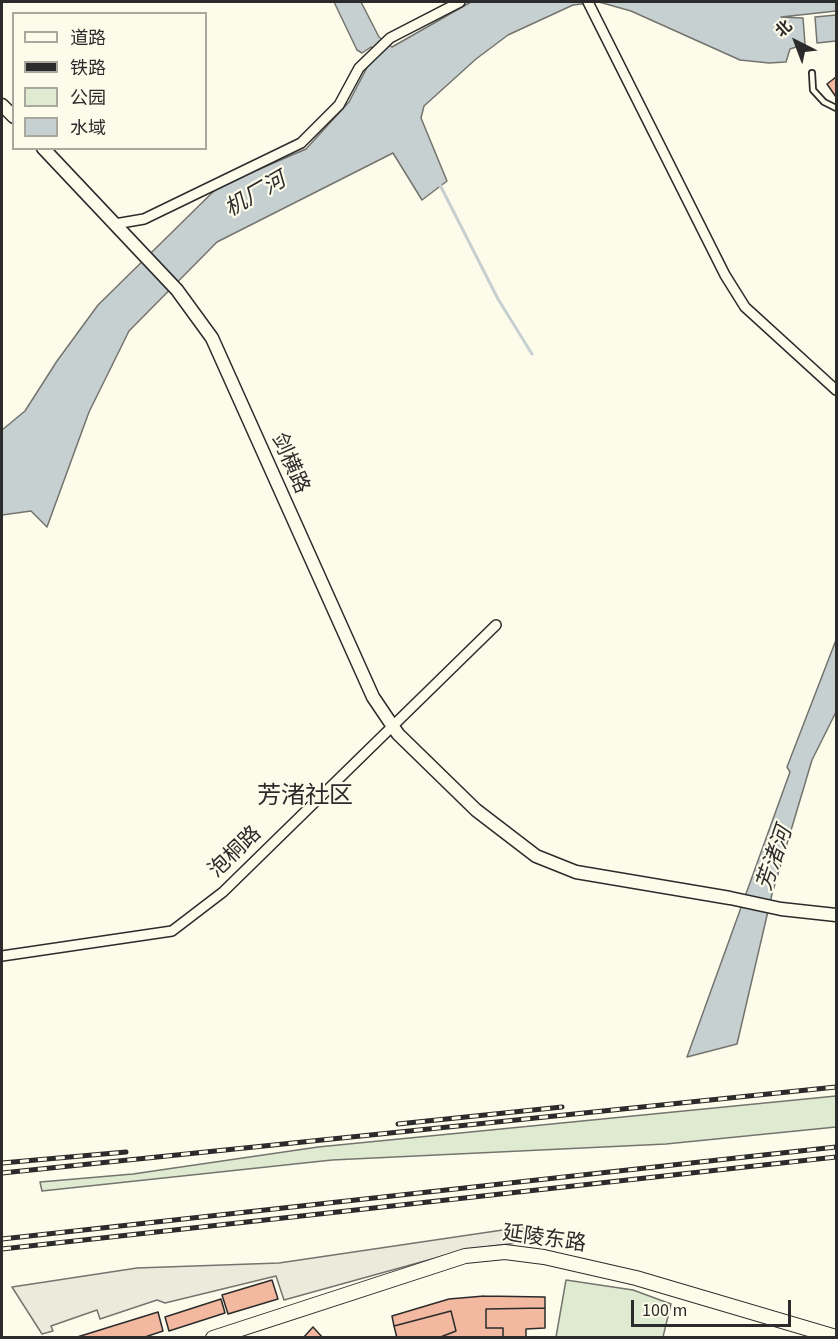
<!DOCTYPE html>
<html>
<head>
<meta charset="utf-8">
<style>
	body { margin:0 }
	#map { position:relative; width:838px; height:1339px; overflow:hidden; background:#fdfbea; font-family:"Source Sans 3","Noto Sans SC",sans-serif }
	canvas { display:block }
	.frame { position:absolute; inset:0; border:3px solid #2b2b2b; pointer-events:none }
	.legend { position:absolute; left:12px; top:12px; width:195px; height:138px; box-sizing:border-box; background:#fdfbea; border:2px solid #a9a89e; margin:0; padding:8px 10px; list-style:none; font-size:18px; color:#2b2b2b }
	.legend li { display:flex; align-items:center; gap:12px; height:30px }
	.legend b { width:30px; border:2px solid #a9a89e }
	.north { position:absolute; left:766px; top:12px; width:60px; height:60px; -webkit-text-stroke:4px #fdfbea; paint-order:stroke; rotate:318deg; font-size:16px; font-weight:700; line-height:24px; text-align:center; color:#2b2b2b }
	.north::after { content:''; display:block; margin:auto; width:21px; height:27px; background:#2b2b2b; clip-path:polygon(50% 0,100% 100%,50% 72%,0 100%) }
	.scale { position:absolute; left:631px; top:1300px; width:160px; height:27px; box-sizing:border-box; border:3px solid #2b2b2b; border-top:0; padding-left:8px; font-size:18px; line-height:21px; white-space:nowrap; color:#2b2b2b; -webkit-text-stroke:4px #fdfbea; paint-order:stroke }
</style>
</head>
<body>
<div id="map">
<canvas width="838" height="1339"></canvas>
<div class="frame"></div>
<ul class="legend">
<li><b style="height:8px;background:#fdfbea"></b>道路</li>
<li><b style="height:8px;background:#2b2b2b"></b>铁路</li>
<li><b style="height:16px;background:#deebd1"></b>公园</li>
<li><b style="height:16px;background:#c7d0d0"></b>水域</li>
</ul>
<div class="north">北</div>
<div class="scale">100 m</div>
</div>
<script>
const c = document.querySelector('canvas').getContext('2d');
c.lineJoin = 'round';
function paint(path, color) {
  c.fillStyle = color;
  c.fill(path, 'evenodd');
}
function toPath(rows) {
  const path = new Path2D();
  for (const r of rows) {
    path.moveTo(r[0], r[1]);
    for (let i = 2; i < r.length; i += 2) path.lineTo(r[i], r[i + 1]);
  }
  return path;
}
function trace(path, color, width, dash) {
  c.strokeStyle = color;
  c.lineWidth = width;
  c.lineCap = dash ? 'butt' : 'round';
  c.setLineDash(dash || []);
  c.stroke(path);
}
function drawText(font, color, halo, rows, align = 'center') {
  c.font = font + ' "Source Sans 3","Noto Sans SC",sans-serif';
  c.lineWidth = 4.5;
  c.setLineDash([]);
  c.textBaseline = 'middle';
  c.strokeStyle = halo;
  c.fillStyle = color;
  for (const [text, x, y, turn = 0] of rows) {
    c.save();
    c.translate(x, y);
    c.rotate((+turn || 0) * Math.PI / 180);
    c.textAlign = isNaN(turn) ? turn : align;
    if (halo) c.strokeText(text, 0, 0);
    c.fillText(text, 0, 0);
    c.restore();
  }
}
const green = toPath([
	[836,1096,836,1127,666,1144,332,1160,42,1191,40,1182,133,1174,318,1147,836,1096],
	[566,1280,633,1290,671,1304,663,1337,556,1337,566,1280]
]);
const parking = toPath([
	[523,1227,525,1242,468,1249,284,1300,276,1276,165,1303,157,1300,100,1319,97,1310,51,1326,53,1331,42,1334,12,1287,137,1268,279,1263,523,1227]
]);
const water = toPath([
	[334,2,361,2,379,37,392,47,471,2,836,2,836,11,781,17,803,18,805,44,790,49,786,62,769,63,740,60,631,11,599,2,573,5,508,35,476,59,424,106,421,118,447,181,422,200,393,153,217,242,129,331,89,412,47,527,31,511,2,515,2,430,25,411,57,361,98,305,218,187,306,149,349,102,372,58,380,53,371,47,362,53,357,50,334,2],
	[836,15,836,41,817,43,815,17,836,15],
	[836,640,836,712,812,760,772,894,737,1044,687,1057,790,772,787,767,836,640]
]);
const stream = toPath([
	[439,183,498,299,532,354]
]);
const building = toPath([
	[836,77,836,97,827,84,836,77],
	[272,1280,278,1299,228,1314,222,1295,272,1280],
	[484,1296,545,1297,545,1308,486,1309,486,1328,503,1328,503,1338,438,1338,456,1331,451,1311,394,1326,392,1316,449,1299,484,1296],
	[221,1299,225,1313,169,1331,165,1317,221,1299],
	[545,1308,545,1328,526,1329,526,1338,503,1338,503,1328,486,1328,486,1309,545,1308],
	[451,1311,456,1331,438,1338,397,1338,394,1326,451,1311],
	[158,1312,163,1331,142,1338,74,1338,158,1312],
	[313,1327,323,1338,303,1338,313,1327]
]);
const service = toPath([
	[812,73,813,90,824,102,836,108]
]);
const minor = toPath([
	[588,2,725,275,745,307,836,390],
	[115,224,144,219,301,143,339,105,359,68,390,38,460,2],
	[2,956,172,931,223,892,496,625]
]);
const tertiary = toPath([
	[2,105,14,117],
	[43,148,177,290,212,338,373,697,398,734,476,810,536,856,576,872,730,898,781,909,836,915]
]);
const secondary = toPath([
	[213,1338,465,1256,505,1252,544,1257,636,1278,836,1337]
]);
const rail = toPath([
	[398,1124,562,1107],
	[2,1163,126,1152],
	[2,1173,836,1087],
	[2,1239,836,1147],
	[2,1249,836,1157]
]);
const streetNames = [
	["剑横路",289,464,66],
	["泡桐路",236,853,-44],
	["延陵东路",544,1240,8]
];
const waterNames = [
	["机厂河",256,196,-30],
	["芳渚河",776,859,-71]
];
const quarterNames = [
	["芳渚社区",305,798]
];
paint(green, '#deebd1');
trace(green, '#74746e', 1.5);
paint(parking, '#eceadb');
trace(parking, '#74746e', 1.5);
paint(water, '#c7d0d0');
trace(water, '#74746e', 1.5);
trace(stream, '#c7d0d0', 3);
paint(building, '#f2b8a0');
trace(building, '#2b2b2b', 1.5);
trace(service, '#2b2b2b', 8);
trace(minor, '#2b2b2b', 12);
trace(tertiary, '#2b2b2b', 15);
trace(secondary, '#2b2b2b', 16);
trace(service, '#fdfbea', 4.5);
trace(minor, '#fdfbea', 9);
trace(tertiary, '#fdfbea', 12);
trace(secondary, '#fdfbea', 14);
trace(rail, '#2b2b2b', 5);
trace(rail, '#fdfbea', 3, [9]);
drawText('21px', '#2b2b2b', '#fdfbea', streetNames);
drawText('italic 22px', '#2b2b2b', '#fdfbea', waterNames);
drawText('24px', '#2b2b2b', '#fdfbea', quarterNames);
</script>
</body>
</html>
